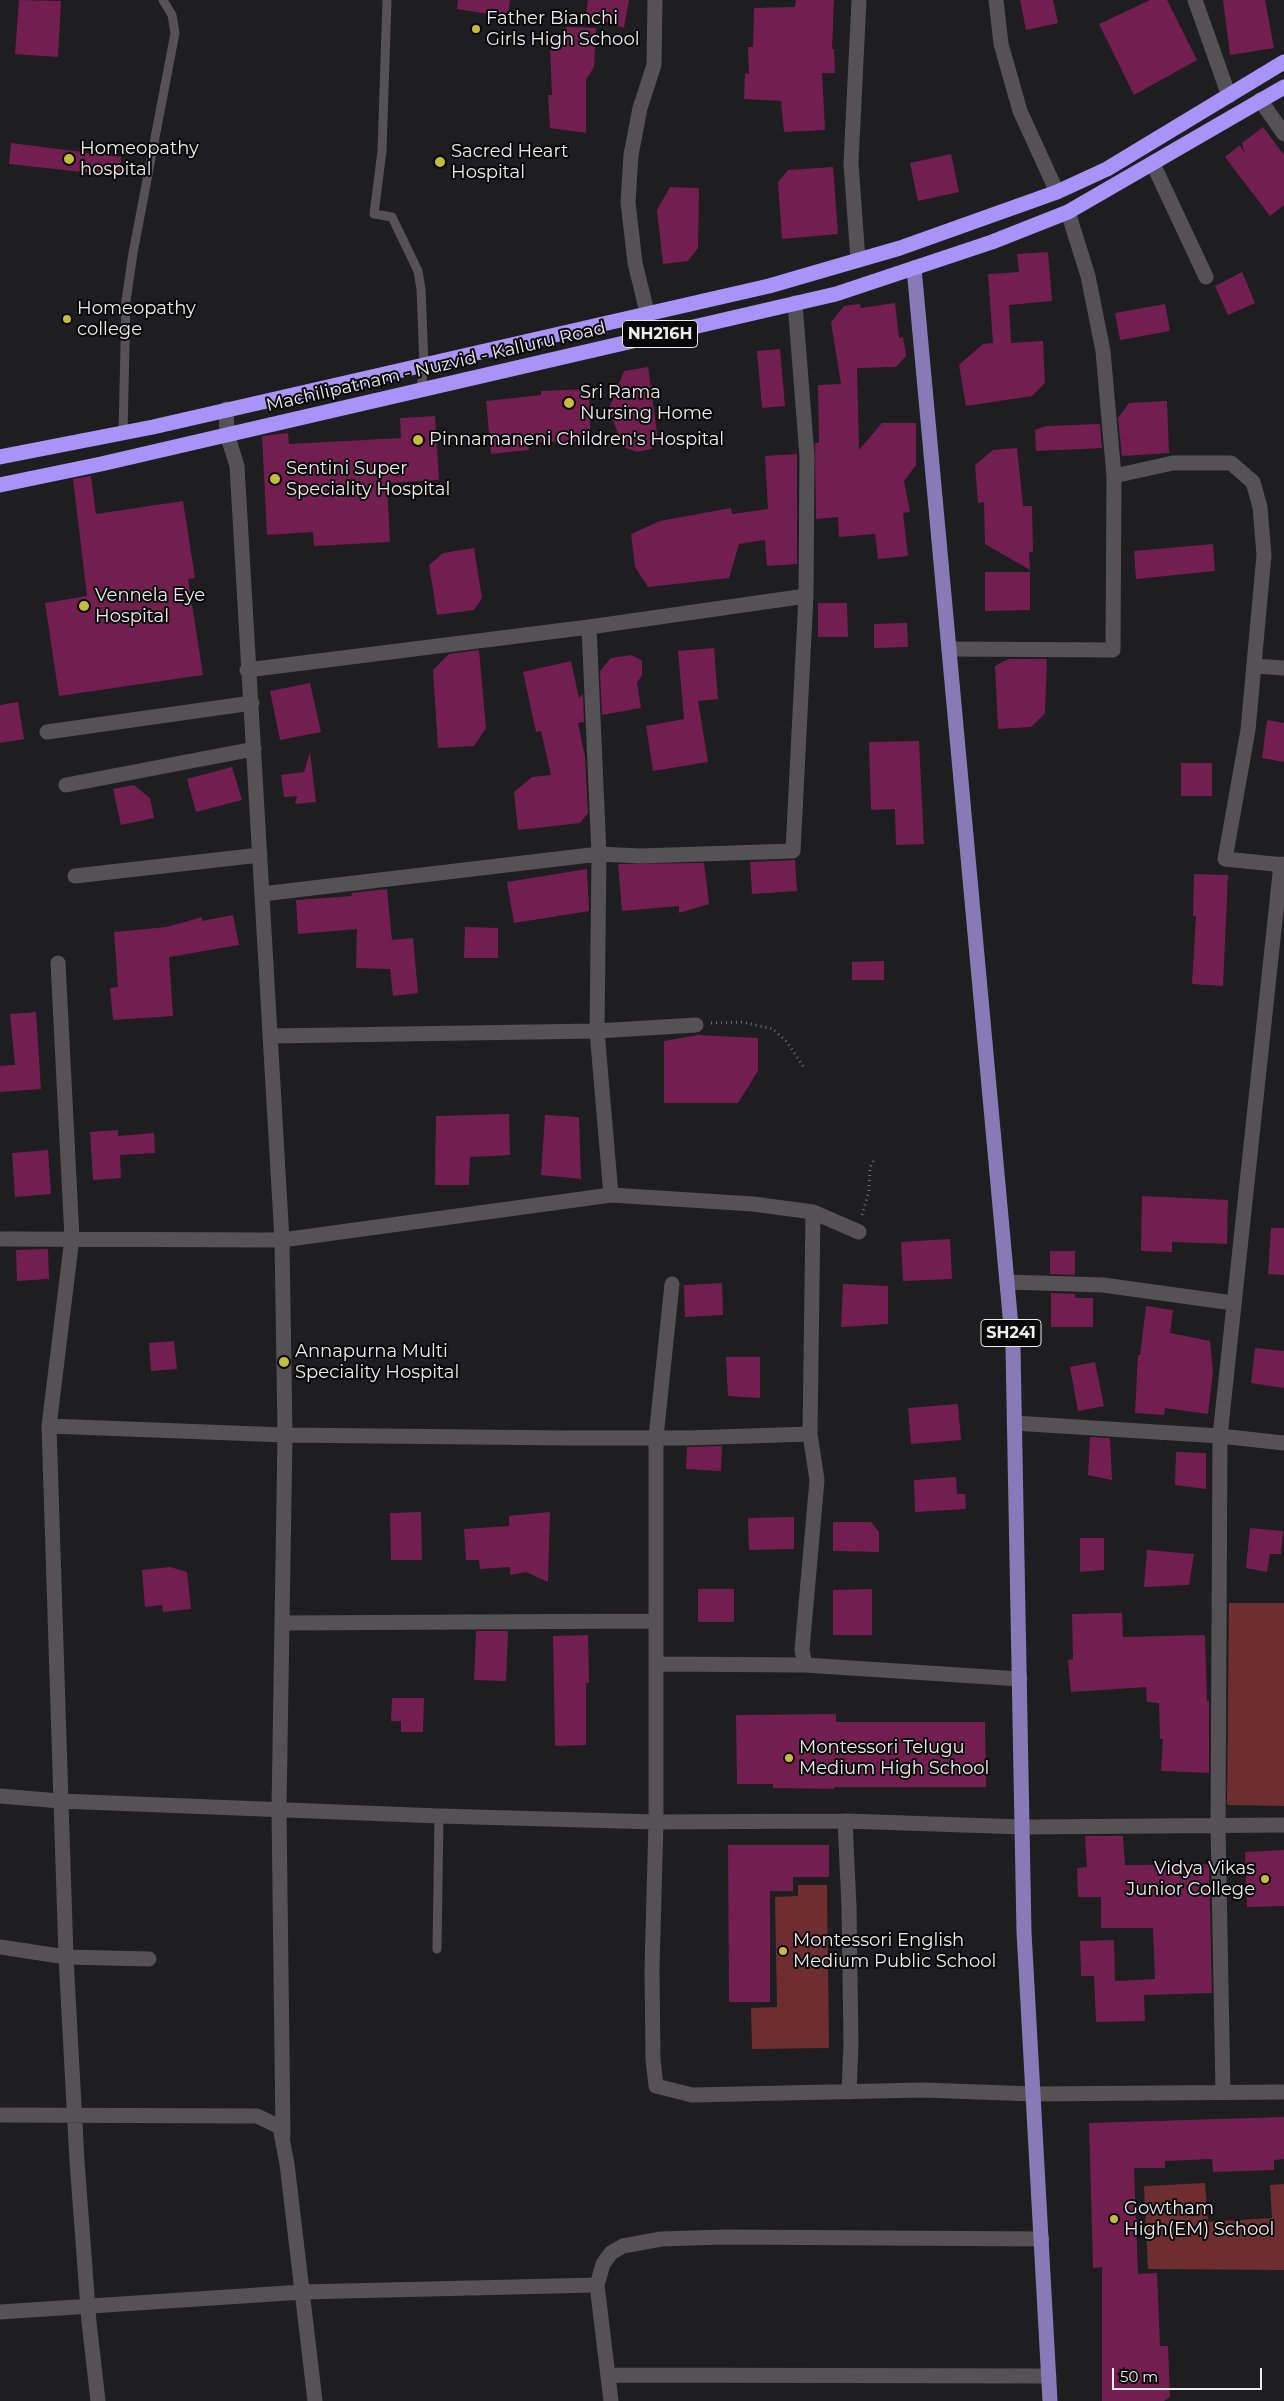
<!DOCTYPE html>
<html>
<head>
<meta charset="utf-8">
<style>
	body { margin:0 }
	#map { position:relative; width:1284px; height:2401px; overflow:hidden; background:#1e1d1f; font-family:Montserrat,sans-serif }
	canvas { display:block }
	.scale { position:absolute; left:1112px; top:2368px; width:150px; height:22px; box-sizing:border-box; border:2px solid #eeedee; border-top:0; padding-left:6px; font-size:15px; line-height:18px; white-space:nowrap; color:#eeedee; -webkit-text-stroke:4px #080708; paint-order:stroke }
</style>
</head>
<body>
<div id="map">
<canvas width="1284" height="2401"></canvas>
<div class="scale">50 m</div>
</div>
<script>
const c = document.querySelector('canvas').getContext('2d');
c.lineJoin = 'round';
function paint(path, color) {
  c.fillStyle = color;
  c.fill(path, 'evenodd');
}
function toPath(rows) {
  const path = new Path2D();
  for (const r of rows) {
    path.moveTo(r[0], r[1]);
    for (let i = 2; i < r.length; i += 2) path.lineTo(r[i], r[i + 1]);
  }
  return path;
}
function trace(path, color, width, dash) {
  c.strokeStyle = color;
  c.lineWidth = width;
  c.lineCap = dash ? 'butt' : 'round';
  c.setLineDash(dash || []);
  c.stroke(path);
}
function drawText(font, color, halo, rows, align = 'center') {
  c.font = font + ' Montserrat,sans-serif';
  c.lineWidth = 4;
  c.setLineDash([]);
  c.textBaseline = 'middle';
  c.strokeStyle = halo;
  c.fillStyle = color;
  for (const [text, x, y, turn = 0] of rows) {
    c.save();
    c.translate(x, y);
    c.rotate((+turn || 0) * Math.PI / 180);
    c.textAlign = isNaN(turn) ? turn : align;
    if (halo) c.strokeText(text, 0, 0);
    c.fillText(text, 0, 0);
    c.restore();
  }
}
const green = toPath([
	[1229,1603,1284,1603,1284,1806,1227,1805],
	[798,1885,827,1885,829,2048,752,2049,751,2008,777,2007,775,1897,798,1896],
	[1205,2183,1208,2222,1272,2218,1270,2185,1284,2184,1284,2270,1148,2269,1144,2186]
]);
const building = toPath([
	[19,0,61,1,58,57,15,54],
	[458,0,510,0,508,17,457,9],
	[588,0,629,0,624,28,586,15],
	[796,0,834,0,832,49,834,49,835,73,822,73,825,130,784,132,781,101,744,99,745,73,749,74,748,47,753,47,754,8,795,7],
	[1020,0,1053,0,1058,23,1026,30],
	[1150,0,1167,0,1197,60,1134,95,1099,24],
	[1223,0,1265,0,1274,48,1230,55],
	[567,27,596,28,594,67,586,80,586,133,550,128,548,95,552,95,550,47],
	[1263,127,1284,155,1284,205,1270,216,1225,157,1240,145,1244,153,1242,143],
	[11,143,121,157,120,176,9,164],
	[951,154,959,192,918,201,910,163],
	[833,167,838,234,782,239,778,182,788,170],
	[670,187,699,188,698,248,688,261,663,264,657,210],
	[1048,252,1052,301,1009,305,1011,343,1043,341,1045,383,1032,396,966,406,959,365,983,344,993,343,988,274,1019,272,1017,254],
	[1242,272,1255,303,1228,315,1215,286],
	[895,303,899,338,903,337,906,356,896,367,857,368,859,450,882,423,916,423,916,465,904,481,910,512,903,513,908,556,878,559,875,534,839,537,838,517,816,519,815,443,819,443,818,385,841,384,831,322,844,306,860,304,861,308],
	[1165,304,1170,331,1120,340,1115,313],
	[780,349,785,406,762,408,757,351],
	[648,367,658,440,651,449,637,452,623,447,609,409,624,371],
	[589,389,591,441,528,443,529,450,491,454,486,401,541,395,541,391],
	[1167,401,1169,453,1122,456,1118,418,1129,403],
	[435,416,439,480,387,483,390,542,314,546,313,532,267,535,262,436,288,433,289,444,401,438,400,418],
	[1100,424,1102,448,1036,451,1035,430,1046,426],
	[1017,448,1023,506,1032,506,1033,552,1029,552,1030,570,985,544,984,502,978,503,975,465,993,450],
	[797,454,797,564,767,566,765,540,739,544,729,578,648,587,635,567,631,534,660,521,731,508,732,514,768,509,765,456],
	[91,476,96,514,183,501,195,578,188,579,203,675,59,696,45,603,87,596,73,479],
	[1213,544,1215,571,1136,579,1134,551],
	[474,548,482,598,474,610,437,615,429,565,443,553],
	[985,572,1030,572,1030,610,985,611],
	[818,603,847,603,848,637,818,637],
	[907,623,908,647,874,648,874,624],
	[714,648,718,699,698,701,708,762,653,771,646,726,684,719,678,651],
	[479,650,486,728,474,746,438,748,433,670,449,654],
	[632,655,642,661,642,675,637,683,641,708,602,715,600,671,611,658],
	[1008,659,1047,659,1045,713,1031,727,998,729,995,666],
	[571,661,579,698,583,694,584,722,578,723,585,757,588,813,580,823,518,830,514,792,532,777,551,775,541,731,536,732,523,672],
	[310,683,321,732,280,740,270,691],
	[18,702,24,739,0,743,0,705],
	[1267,720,1284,723,1284,762,1262,758],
	[919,741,924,844,896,845,895,809,871,810,869,742],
	[310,752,316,802,295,804,297,796,284,797,281,775,304,772],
	[1181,763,1212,763,1212,796,1181,796],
	[232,767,242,800,196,812,187,779],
	[134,785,150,798,154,818,121,825,113,789],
	[795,860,797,891,752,894,750,862],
	[704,863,709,904,679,913,679,906,622,911,618,864],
	[587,869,589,911,514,923,507,882],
	[1194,874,1228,875,1223,986,1192,984,1196,916,1193,916],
	[387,889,392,940,413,938,418,993,393,996,390,969,356,968,357,929,298,934,296,900,352,896,351,893],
	[233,915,239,945,169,957,173,1016,113,1020,110,988,118,987,114,932,167,927,202,917,202,921],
	[465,927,498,928,498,958,464,958],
	[884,961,884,980,852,980,852,962],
	[36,1012,41,1089,0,1092,0,1066,15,1065,10,1014],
	[698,1035,758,1038,758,1071,738,1103,664,1103,664,1041],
	[509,1114,510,1155,470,1157,469,1185,435,1185,436,1116],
	[545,1115,579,1117,581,1179,541,1175],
	[118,1130,118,1136,154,1133,155,1153,120,1155,121,1178,93,1180,90,1132],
	[48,1150,51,1194,15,1197,12,1153],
	[1142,1196,1228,1200,1227,1244,1172,1242,1172,1252,1141,1251],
	[1271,1228,1284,1228,1284,1275,1268,1274],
	[950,1239,952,1279,903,1281,901,1242],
	[48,1249,49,1279,17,1281,16,1250],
	[1050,1251,1075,1251,1075,1275,1050,1274],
	[722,1283,723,1315,685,1317,684,1285],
	[843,1284,888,1286,888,1324,841,1327],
	[1051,1293,1075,1294,1075,1298,1093,1298,1093,1327,1051,1327],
	[1146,1306,1173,1310,1170,1333,1210,1341,1213,1372,1208,1414,1165,1408,1164,1415,1135,1413,1138,1355,1140,1355],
	[174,1341,177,1369,151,1371,149,1343],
	[1255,1348,1284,1351,1284,1388,1251,1383],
	[726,1357,760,1357,760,1398,728,1396],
	[1095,1362,1104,1406,1078,1411,1070,1367],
	[958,1404,961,1440,911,1444,908,1408],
	[1090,1437,1110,1438,1112,1480,1088,1475],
	[722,1446,721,1471,686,1469,687,1447],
	[1176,1452,1206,1453,1206,1489,1175,1485],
	[956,1477,957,1494,965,1494,966,1509,915,1512,914,1480],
	[421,1512,422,1560,391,1560,390,1513],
	[550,1512,548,1582,526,1572,510,1575,510,1567,480,1569,479,1560,466,1560,464,1529,509,1526,509,1516],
	[794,1517,794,1549,749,1550,748,1518],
	[833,1522,871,1522,879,1532,879,1552,833,1551],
	[1250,1528,1283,1531,1281,1554,1270,1554,1267,1572,1246,1568],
	[1080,1538,1104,1538,1104,1570,1080,1572],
	[1147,1550,1194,1554,1189,1585,1144,1587],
	[170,1567,187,1572,191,1609,163,1612,162,1605,145,1607,142,1570],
	[698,1589,734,1589,734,1622,698,1622],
	[872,1589,872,1635,833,1635,833,1590],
	[1122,1613,1123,1637,1205,1635,1207,1701,1209,1701,1209,1773,1161,1771,1163,1739,1160,1739,1159,1703,1147,1702,1146,1687,1071,1692,1068,1660,1073,1659,1072,1614],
	[476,1631,508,1631,506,1681,474,1680],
	[588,1635,589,1683,586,1683,586,1745,555,1746,553,1636],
	[392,1698,424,1698,423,1732,401,1732,401,1721,391,1721],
	[836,1714,836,1722,985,1722,986,1787,834,1787,834,1789,773,1788,773,1784,737,1784,736,1715],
	[1085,1836,1123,1836,1125,1865,1209,1864,1212,1993,1144,1995,1145,2021,1096,2022,1094,1976,1081,1976,1080,1941,1114,1940,1115,1981,1155,1979,1153,1928,1101,1928,1101,1897,1078,1897,1077,1868,1087,1867],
	[728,1845,829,1845,829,1877,793,1877,793,1891,770,1891,770,2002,729,2002],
	[1284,1850,1284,1906,1247,1907,1245,1852],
	[1284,2117,1284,2159,1274,2160,1274,2170,1213,2172,1212,2159,1165,2161,1165,2168,1134,2168,1138,2274,1157,2273,1160,2346,1168,2346,1170,2397,1164,2401,1102,2401,1102,2267,1093,2268,1089,2123]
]);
const path = toPath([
	[711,1023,742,1022,773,1029,787,1042,805,1069],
	[862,1215,869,1191,870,1167,874,1160]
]);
const lane = toPath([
	[387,0,382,151,374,214,392,217,418,271,421,289,424,365,421,390],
	[123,433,126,301,133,253,175,33,172,15,163,0],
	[437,1949,439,1816]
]);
const street = toPath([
	[996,0,1001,44,1020,111,1057,192],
	[1195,0,1229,96],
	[1260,100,1284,134],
	[1153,164,1206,277],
	[858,260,851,163,859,0],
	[647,312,635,263,628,202,631,155,640,108,654,65,655,0],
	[226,409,227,434,237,466,282,1240,285,1435,279,1809,283,2135],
	[1114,476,1173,463,1231,463,1253,482,1260,507,1264,555,1248,730,1225,859,1284,865],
	[589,627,599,854,597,1031,611,1195],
	[949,649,1113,650,1114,476,1103,351,1088,276,1068,212],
	[1254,666,1284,668],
	[247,670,589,627,806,596],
	[47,732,252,703],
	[66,785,254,749],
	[75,876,260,855],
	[262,894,599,854,640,856,793,851,806,596,807,456,795,303],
	[58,963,72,1238,49,1426,66,1957,77,2161,89,2322,98,2401],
	[270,1036,597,1031,696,1025],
	[0,1239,282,1240,611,1195,753,1204,813,1212,859,1232],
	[1007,1282,1103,1285,1233,1303],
	[672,1284,656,1437,656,1822,652,1969,653,2059,656,2086,692,2095,923,2090,1034,2094,1284,2092],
	[1014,1423,1220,1436,1284,1443],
	[49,1426,285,1435,567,1438,687,1438,810,1434],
	[283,1623,655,1621],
	[657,1664,805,1665,1020,1679],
	[805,1665,802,1650,817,1480,810,1434,813,1212],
	[0,1796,60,1801,439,1816,656,1822,845,1821,1023,1827,1284,1825],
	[845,1821,849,1907,851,2044,849,2092],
	[0,1947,66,1957,149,1959],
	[1223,2092,1218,1825,1220,1436,1281,864],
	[0,2115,257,2116,280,2127,287,2164,315,2401],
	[0,2312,303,2292,597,2285],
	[609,2375,1049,2376],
	[611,2401,597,2285,603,2264,611,2253,623,2246,661,2239,724,2237,1042,2239]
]);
const primary = toPath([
	[914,268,1013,1348,1024,1932,1050,2401]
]);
const highway = toPath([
	[0,457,153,427,769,286,900,248,1057,192,1107,169,1284,62],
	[0,485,101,464,836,294,992,242,1068,212,1284,87]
]);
const markers = [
	[476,29,5,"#c5bc3d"],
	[69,159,6,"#c5bc3d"],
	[440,162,6,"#c5bc3d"],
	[67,319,5,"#c5bc3d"],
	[569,403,6,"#c5bc3d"],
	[418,440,6,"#c5bc3d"],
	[275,479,6,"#c5bc3d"],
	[84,606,6,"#c5bc3d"],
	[284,1362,6,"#c5bc3d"],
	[789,1758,5,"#c5bc3d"],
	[1265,1879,5,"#c5bc3d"],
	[783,1951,5,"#c5bc3d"],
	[1114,2219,5,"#c5bc3d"]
];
const shields = [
	[660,334,75],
	[1011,1333,60]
];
const shieldNames = [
	["NH216H",660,334],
	["SH241",1011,1333]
];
const poiNames = [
	["Father Bianchi",486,19],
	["Girls High School",486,40],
	["Homeopathy",80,149],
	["hospital",80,170],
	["Sacred Heart",451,152],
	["Hospital",451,173],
	["Homeopathy",77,309],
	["college",77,330],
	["Sri Rama",580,393],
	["Nursing Home",580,414],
	["Pinnamaneni Children's Hospital",429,440],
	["Sentini Super",286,469],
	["Speciality Hospital",286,490],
	["Vennela Eye",95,596],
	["Hospital",95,617],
	["Annapurna Multi",295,1352],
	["Speciality Hospital",295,1373],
	["Montessori Telugu",799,1748],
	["Medium High School",799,1769],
	["Vidya Vikas",1255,1869,"right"],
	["Junior College",1255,1890,"right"],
	["Montessori English",793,1941],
	["Medium Public School",793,1962],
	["Gowtham",1124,2209],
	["High(EM) School",1124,2230]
];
const streetNames = [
	["Machilipatnam - Nuzvid - Kalluru Road",436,367,-13]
];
paint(green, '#6e2d31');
paint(building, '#721f4f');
trace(path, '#6e6d6e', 3, [1, 4]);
trace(lane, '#545255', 9);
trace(street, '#545255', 15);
trace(primary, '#867ab7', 15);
trace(highway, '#a894f9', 15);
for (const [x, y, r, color] of markers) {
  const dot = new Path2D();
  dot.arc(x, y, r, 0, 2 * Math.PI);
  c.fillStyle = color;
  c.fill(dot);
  trace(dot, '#080708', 2);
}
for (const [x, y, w] of shields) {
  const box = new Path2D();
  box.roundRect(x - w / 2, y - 13.5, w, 27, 4);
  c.fillStyle = '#080708';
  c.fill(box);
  trace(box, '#eeedee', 1);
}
drawText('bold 16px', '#eeedee', null, shieldNames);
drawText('18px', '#eeedee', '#080708', poiNames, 'left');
drawText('18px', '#eeedee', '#080708', streetNames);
</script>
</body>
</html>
